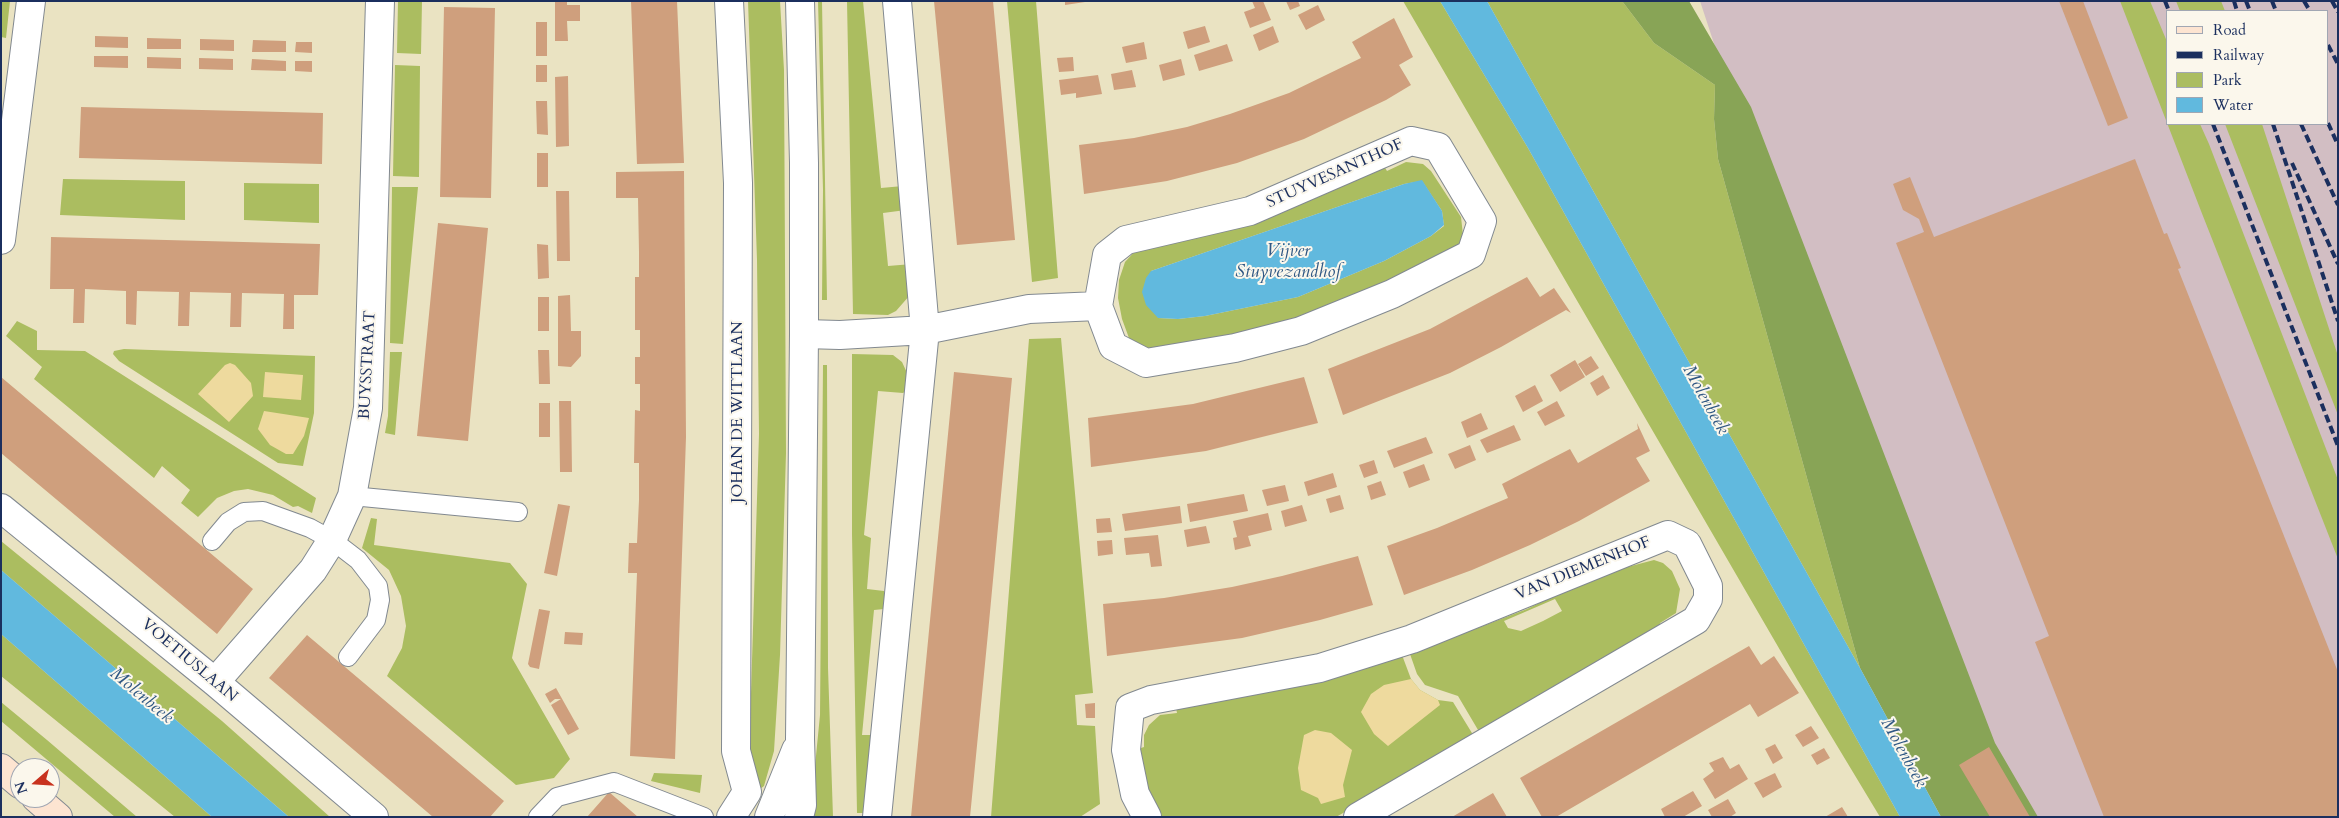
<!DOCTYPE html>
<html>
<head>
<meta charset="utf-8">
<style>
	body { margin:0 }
	#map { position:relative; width:2339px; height:818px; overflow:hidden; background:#eae3c2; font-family:Cardo,serif }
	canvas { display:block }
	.frame { position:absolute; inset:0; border:2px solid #1b2f5e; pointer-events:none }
	.legend { position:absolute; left:2166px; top:10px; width:162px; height:115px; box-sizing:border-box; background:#fbf7ec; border:1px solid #a1a7b3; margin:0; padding:6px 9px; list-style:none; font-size:15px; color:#1b2f5e }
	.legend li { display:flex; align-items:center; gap:10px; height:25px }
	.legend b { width:25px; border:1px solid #a1a7b3 }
	.north { position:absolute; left:10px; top:758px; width:50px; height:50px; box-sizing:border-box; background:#fbf7ec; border:1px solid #a1a7b3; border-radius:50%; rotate:251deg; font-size:14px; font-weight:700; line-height:20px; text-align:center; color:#1b2f5e }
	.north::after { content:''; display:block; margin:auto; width:18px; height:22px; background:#c8321e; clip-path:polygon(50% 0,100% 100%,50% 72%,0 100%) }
</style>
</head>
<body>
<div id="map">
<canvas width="2339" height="818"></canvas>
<div class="frame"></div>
<ul class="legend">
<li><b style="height:6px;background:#fde4d1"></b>Road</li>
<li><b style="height:6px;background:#1b2f5e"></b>Railway</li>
<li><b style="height:14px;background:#abbd60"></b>Park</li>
<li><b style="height:14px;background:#61b9de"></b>Water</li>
</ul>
<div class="north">N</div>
</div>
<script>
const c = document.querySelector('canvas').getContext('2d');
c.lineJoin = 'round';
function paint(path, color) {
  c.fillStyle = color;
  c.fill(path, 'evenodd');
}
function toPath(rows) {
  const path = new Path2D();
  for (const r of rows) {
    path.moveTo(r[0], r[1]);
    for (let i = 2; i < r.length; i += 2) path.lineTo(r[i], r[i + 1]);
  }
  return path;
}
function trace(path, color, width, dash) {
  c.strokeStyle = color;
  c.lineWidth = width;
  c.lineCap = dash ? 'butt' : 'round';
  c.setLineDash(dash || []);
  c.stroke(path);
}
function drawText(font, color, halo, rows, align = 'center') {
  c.font = font + ' Cardo,serif';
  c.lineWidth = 4;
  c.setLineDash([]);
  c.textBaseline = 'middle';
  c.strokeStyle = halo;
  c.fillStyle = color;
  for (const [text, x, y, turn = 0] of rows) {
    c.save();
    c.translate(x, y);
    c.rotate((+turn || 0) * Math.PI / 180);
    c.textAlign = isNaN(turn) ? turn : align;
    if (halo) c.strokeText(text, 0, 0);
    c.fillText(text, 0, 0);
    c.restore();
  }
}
const industrial = toPath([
	[1700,1,2338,1,2338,817,1999,817,1929,697],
	[2168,11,2328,11,2328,124,2168,124]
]);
const green = toPath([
	[1,1,10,1,6,38,1,37],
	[398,1,422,1,421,54,397,53],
	[748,1,780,1,784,70,786,453,780,655,774,751,764,786,760,789,749,758,759,434,757,260],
	[818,1,822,1,827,300,822,300,823,190],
	[847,1,863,1,881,188,903,186,906,210,883,213,888,266,912,264,910,295,896,311,888,315,853,314],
	[1007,1,1036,1,1058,278,1032,282],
	[1403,1,1440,1,1528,148,1900,817,1880,817,1798,681],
	[1487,1,1622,1,1654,43,1715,85,1714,119,1718,159,1860,668],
	[2120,1,2150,1,2168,44,2168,124,2200,124,2209,144,2338,480,2338,559,2201,211],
	[2176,1,2221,1,2225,11,2180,11],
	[395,65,420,66,419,177,393,176],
	[2225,124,2262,124,2338,356,2338,415],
	[1406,162,1423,164,1431,171,1461,217,1463,235,1459,244,1451,250,1380,287,1310,314,1242,333,1179,347,1144,348,1129,338,1122,319,1118,298,1119,280,1125,262,1138,248,1384,166,1387,171],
	[1422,181,1442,211,1444,226,1431,236,1384,261,1298,297,1205,316,1178,319,1158,318,1151,271,1404,184],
	[63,179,185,181,185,220,60,215],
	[244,183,319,184,319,223,244,220],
	[392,187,418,187,403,344,390,343],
	[17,321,37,331,37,350,85,351,316,498,312,513,298,506,293,507,273,495,248,489,234,491,217,498,198,517,181,503,190,490,162,466,154,478,34,379,42,367,6,336],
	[1061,338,1093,693,1075,695,1077,725,1095,726,1100,804,1080,817,991,817,1029,339],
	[124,349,315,356,314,413,303,466,278,463,119,361,113,354,114,351],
	[390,352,402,352,395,435,385,433,388,416],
	[852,354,893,355,902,362,908,375,906,391,903,393,878,391,864,535,871,538,867,589,884,591,884,609,874,610,862,735,873,735,863,813,857,813,852,534],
	[823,365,827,365,828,668,833,817,810,817,820,715],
	[371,518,377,519,374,545,510,563,527,584,512,658,570,759,554,778,516,785,387,676,402,648,406,626,401,596,389,570,362,548],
	[1,541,222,721,330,817,289,817,1,570],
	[1654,560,1663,563,1672,571,1680,589,1676,613,1660,623,1659,630,1481,735,1458,696,1425,685,1417,674,1410,654,1527,609,1597,575],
	[1555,599,1562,611,1543,621,1521,631,1508,628,1504,621],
	[1,634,212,817,175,817,1,676],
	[1402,655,1411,679,1420,690,1438,700,1453,702,1475,738,1336,817,1157,817,1147,797,1138,749,1144,747,1144,735,1149,725,1160,715,1177,713,1176,708],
	[1,702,47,740,137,817,115,817,1,721],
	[654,773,702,775,700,793,651,781]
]);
const forest = toPath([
	[1622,1,1689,1,1751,107,1995,743,2038,817,1941,817,1860,668,1718,159,1714,119,1715,85,1654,43]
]);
const sand = toPath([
	[230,363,235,365,251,383,253,396,229,422,198,394,225,365],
	[265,372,303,375,301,400,263,397],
	[264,411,309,418,304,436,293,454,286,454,270,445,258,429],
	[1411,679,1420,690,1438,700,1440,705,1388,746,1374,734,1361,712,1371,694,1384,685],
	[1315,730,1331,733,1352,750,1343,785,1345,797,1321,804,1318,798,1301,790,1298,768,1304,735]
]);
const water = toPath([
	[1440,1,1487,1,1860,668,1941,817,1900,817,1528,148],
	[1422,180,1442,211,1444,225,1431,236,1384,261,1298,297,1205,316,1178,319,1158,318,1146,305,1142,292,1146,278,1151,271,1404,184],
	[1,570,289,817,212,817,1,634]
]);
const building = toPath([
	[555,1,567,1,567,5,580,5,580,21,567,21,568,41,555,41],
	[631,1,677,1,684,163,637,164],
	[934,1,993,1,1015,240,957,245],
	[1065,1,1085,1,1085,2,1065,5],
	[1252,1,1263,1,1271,20,1250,28,1244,12,1255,8],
	[1286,1,1298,1,1300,6,1290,10],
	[2059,1,2083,1,2128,118,2108,126],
	[1318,5,1325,20,1306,30,1298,15],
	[444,7,495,8,491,198,440,197],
	[1394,18,1413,57,1399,65,1411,85,1386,100,1304,139,1237,163,1167,181,1084,194,1079,145,1134,138,1187,127,1230,114,1289,93,1361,58,1352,42],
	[536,22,547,22,547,56,536,56],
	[1205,26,1210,42,1188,49,1183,32],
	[1273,26,1279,42,1259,51,1253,35],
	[95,36,128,37,128,48,95,47],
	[147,38,181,39,181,49,147,49],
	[200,39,234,40,234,51,200,50],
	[253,40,286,41,286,52,252,52],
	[296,42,312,42,312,53,295,52],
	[1144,42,1147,59,1126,63,1122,47],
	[1227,44,1233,61,1199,71,1194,55],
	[94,56,128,56,128,68,94,67],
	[147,57,181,58,181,69,147,68],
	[1073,57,1074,71,1059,72,1057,58],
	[199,58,233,59,233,70,199,69],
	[252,59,286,61,286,71,251,70],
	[1181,59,1185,75,1163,81,1159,65],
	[295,61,312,61,312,72,295,71],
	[536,65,547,65,547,82,536,82],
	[1132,70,1136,87,1114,90,1111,74],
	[1098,75,1102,94,1076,98,1076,93,1061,95,1059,80],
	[568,76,569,146,556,147,555,77],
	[536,101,547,101,548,135,537,134],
	[81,107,323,113,322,164,79,158],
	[537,153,548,153,548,187,537,187],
	[2135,159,2164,234,2167,233,2181,268,2178,269,2338,672,2338,817,2104,817,2035,642,2049,636,1896,243,1924,232,1919,219,1903,210,1893,184,1910,177,1934,237],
	[684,171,686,437,675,759,630,756,637,573,628,573,629,543,637,543,639,500,639,463,634,463,635,410,640,411,640,384,635,384,635,357,640,357,640,330,635,330,635,277,639,277,639,252,638,198,616,198,616,172],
	[556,191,569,191,570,261,557,261],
	[438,223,488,228,468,441,417,436],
	[51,237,320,244,318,295,294,295,294,329,283,329,284,294,242,293,241,327,230,327,231,293,190,292,189,326,178,326,179,292,137,291,136,325,126,324,126,291,85,289,84,323,73,323,74,289,50,289],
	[537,244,548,245,549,278,538,279],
	[1527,277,1540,297,1554,288,1571,313,1566,310,1501,347,1450,373,1343,415,1328,369,1430,329],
	[570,295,571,331,581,331,581,356,571,367,558,366,558,296],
	[538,297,549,297,549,331,538,331],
	[538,350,549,350,550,384,539,384],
	[1591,356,1599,368,1586,376,1578,364],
	[1575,360,1585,377,1560,392,1550,375],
	[954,372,1012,378,988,633,970,817,911,817],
	[1603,375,1610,388,1597,396,1590,383],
	[1,377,253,589,217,634,1,453],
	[1304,377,1318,423,1206,451,1091,467,1088,418,1193,404],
	[1535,385,1543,401,1523,412,1515,396],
	[559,401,571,401,572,472,560,472],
	[1557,401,1565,416,1545,426,1537,412],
	[539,403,550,403,550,437,539,437],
	[1481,413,1488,429,1467,438,1461,422],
	[1637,423,1650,451,1636,458,1650,481,1579,521,1530,545,1472,570,1404,595,1387,546,1437,528,1508,498,1502,484,1570,449,1578,463,1638,429],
	[1514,425,1521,440,1487,453,1480,440],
	[1426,437,1433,453,1394,468,1387,451],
	[1470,445,1476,460,1455,469,1448,454],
	[1374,460,1378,473,1364,478,1359,465],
	[1424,464,1430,480,1409,488,1403,472],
	[1333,473,1337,487,1308,496,1304,482],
	[1381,481,1386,495,1371,500,1367,486],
	[1285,485,1289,501,1267,506,1262,490],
	[1244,494,1248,511,1190,522,1187,504],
	[1340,495,1344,509,1330,513,1326,499],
	[558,504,570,506,557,576,544,573],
	[1302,505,1307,521,1285,527,1281,511],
	[1180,506,1182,523,1125,531,1122,514],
	[1268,513,1272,530,1248,536,1251,546,1235,550,1233,538,1237,537,1233,521],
	[1110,518,1112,532,1097,533,1096,519],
	[1206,526,1210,543,1187,547,1184,530],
	[1158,535,1162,566,1151,567,1149,553,1126,555,1124,538],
	[1112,540,1113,554,1098,556,1097,541],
	[1358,556,1373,605,1320,620,1242,638,1107,656,1103,604,1164,598,1232,587,1282,576],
	[539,609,550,611,539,669,530,667,528,664],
	[565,632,583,633,582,645,564,644],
	[307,635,504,801,490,817,433,817,269,678],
	[1749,646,1761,665,1774,656,1799,693,1758,717,1750,704,1556,817,1542,817,1520,778],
	[556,688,579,729,568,735,551,705,561,699,555,699,550,703,545,694],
	[1095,703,1095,718,1086,718,1085,704],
	[1811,726,1819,738,1803,747,1795,735],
	[1775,744,1783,758,1773,764,1765,749],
	[1989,747,2030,817,1990,817,1959,765],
	[1824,748,1830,758,1817,765,1811,755],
	[1723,757,1730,769,1739,764,1748,779,1715,799,1703,779,1714,771,1709,763],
	[1775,773,1782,787,1763,798,1754,783],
	[1693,791,1702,806,1683,817,1665,817,1661,809],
	[609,792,638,817,587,817],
	[1493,793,1507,817,1452,817,1469,807],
	[1728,799,1736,813,1730,817,1712,817,1708,810],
	[1842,807,1848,817,1825,817]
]);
const service = toPath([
	[352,496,518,512],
	[212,541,228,522,244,512,263,511,310,528,332,540,358,560,378,586,380,600,376,620,348,657],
	[538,817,557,797,614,782,704,817]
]);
const minor = toPath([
	[729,1,738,183,736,751,747,792,731,817],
	[1411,141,1438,147,1482,221,1471,254,1392,294,1301,331,1235,348,1146,363,1113,346,1098,306,1107,255,1126,240,1250,211,1411,141],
	[1,240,31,1],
	[804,334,840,335,925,330,1029,309,1098,306],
	[1,508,215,682,374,817],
	[215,682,313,570,332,540,352,496,368,408,380,1],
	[877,817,925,330,897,1],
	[1147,817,1135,794,1126,750,1130,708,1151,700,1320,668,1412,639,1668,535,1687,544,1708,586,1708,599,1696,620,1358,817]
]);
const tertiary = toPath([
	[769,817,796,750],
	[799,817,802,805,800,739,804,334,804,163,800,1]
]);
const secondary = toPath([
	[1,768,20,784],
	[36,798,58,817]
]);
const rail = toPath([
	[2165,1,2169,11],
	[2234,1,2237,11],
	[2246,1,2250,11],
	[2272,1,2276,11],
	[2304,1,2310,11],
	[2332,1,2338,12],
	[2328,45,2338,64],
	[2328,123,2338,145],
	[2213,124,2338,446],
	[2273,124,2338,321],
	[2301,124,2338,205],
	[2292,163,2338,264]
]);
const streetNames = [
	["STUYVESANTHOF",1335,174,-24],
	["BUYSSTRAAT",368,365,-87],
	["JOHAN DE WITTLAAN",738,412,-90],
	["VAN DIEMENHOF",1583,569,-22],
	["VOETIUSLAAN",189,661,40]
];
const waterNames = [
	["Vijver",1288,252],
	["Stuyvezandhof",1288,273],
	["Molenbeek",1705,400,61],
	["Molenbeek",141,696,40],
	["Molenbeek",1903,753,61]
];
paint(industrial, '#d2bec3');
paint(green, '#abbd60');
paint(forest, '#88a456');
paint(sand, '#eeda9e');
paint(water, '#61b9de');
paint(building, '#cf9f7d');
trace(service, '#828990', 20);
trace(minor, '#828990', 30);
trace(tertiary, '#828990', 30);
trace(secondary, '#828990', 30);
trace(service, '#fff', 18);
trace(minor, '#fff', 28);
trace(tertiary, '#fff', 28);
trace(secondary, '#fde4d1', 28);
trace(rail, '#1b2f5e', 4, [8, 4]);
drawText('16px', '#1b2f5e', '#fbf7ec', streetNames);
drawText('italic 18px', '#305884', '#fbf7ec', waterNames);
</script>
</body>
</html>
